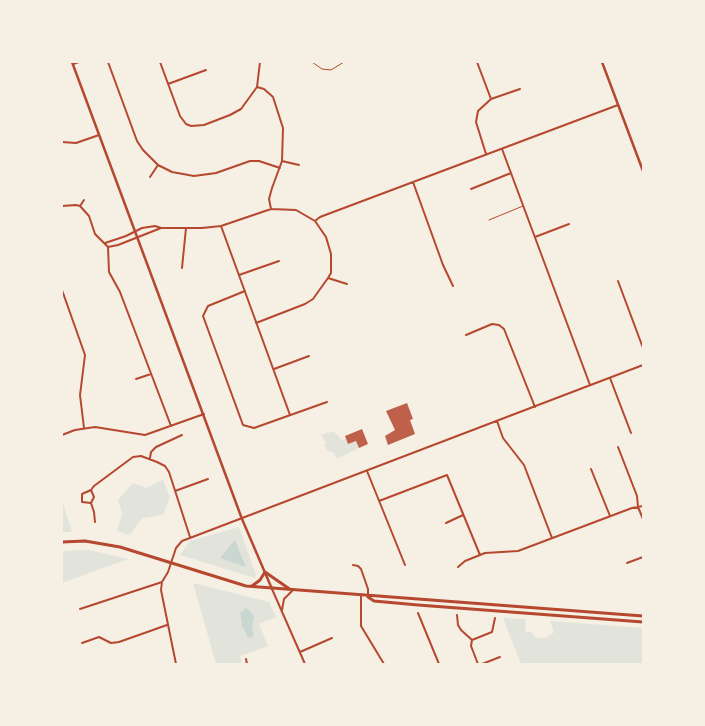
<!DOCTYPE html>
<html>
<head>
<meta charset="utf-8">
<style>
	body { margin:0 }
	#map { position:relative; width:705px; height:726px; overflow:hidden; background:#f6efe4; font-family:"DM Sans",sans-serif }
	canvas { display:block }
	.frame { position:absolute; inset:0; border:63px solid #f6efe4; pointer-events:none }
</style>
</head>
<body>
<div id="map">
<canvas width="705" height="726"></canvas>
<div class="frame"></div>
</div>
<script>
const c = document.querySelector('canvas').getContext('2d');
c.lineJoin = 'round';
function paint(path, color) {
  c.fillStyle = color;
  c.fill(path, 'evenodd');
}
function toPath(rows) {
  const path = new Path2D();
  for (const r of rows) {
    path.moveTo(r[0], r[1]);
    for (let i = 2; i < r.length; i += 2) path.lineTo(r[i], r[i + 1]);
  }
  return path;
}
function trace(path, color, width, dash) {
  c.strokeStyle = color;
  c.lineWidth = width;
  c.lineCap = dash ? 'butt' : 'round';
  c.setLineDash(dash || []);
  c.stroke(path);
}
const green = toPath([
	[333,431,342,440,346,439,348,444,356,441,359,448,337,459,333,452,328,451,324,446,326,443,321,435],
	[163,480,170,497,163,515,142,518,130,535,117,531,122,514,118,500,133,483,146,488],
	[62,500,72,532,62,532],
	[239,527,256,575,255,578,180,555,190,541],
	[89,550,128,559,62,583,62,551],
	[193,583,269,602,276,617,259,624,268,646,240,656,242,664,216,664],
	[503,618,526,619,525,633,531,631,536,638,546,638,554,632,550,621,643,628,643,664,521,664]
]);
const water = toPath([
	[235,540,246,567,220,558],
	[246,608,251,612,254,617,252,627,254,635,251,638,248,637,242,626,240,613]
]);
const building = toPath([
	[407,403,413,419,410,420,415,434,388,445,385,436,395,430,386,411],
	[362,429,368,444,359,448,356,441,348,444,345,436]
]);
const path = toPath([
	[312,62,322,69,331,70,344,62]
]);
const service = toPath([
	[489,220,523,206]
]);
const minor = toPath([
	[108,62,137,141,143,150,158,165,172,172,194,176,216,173,250,161,259,161,280,168],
	[160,62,180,116,186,124,191,126,204,125,230,115,241,109,257,87],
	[260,62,257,87,264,89,273,97,283,128,282,161,272,188,269,199,271,209],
	[477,62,491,99,478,111,476,122,486,154],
	[73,64,79,62],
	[168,84,206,70],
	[491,99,520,89],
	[62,142,76,143,99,135],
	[502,149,590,385],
	[282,161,299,165],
	[150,177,158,165],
	[413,182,443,265,453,286],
	[471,189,511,173],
	[62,206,76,205,80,206,89,216,95,234,108,247],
	[80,206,84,200],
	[315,221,320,217,618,105],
	[221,226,290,415],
	[161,228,202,228,221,226,271,209,296,210,315,221,326,237,331,254,331,273,328,278],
	[535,237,569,224],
	[105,243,126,236,142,228,155,226,161,228,118,245,108,247],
	[108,247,109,272,120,292,171,426],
	[182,268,186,228],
	[239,275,279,261],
	[618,281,643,348],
	[62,290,85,355,80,395,84,428],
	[245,291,208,306,203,316,243,425,254,428,327,402],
	[256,323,305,304,313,299,328,278,347,284],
	[466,335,492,324,499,325,504,329,535,407],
	[274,369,309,356],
	[610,378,631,433],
	[136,379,151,374],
	[497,421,503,438,524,465,552,538],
	[62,435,75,430,95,427,145,435,204,414],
	[618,447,637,496,638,507,643,519],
	[150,458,151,452,156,447,182,435],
	[591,469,610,516],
	[367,471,405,565],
	[91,490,82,494,82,502,91,503,94,497,91,490,94,486,133,457,141,456,157,462,165,466,169,472,190,537],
	[175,491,208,479],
	[379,501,447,475,480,555],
	[91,503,94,512,95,522],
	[446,523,463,515],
	[627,563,643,557],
	[353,565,358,566,361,569,368,589,368,595],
	[458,567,465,561,485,553,518,551,632,508,643,506],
	[272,589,305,664],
	[361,596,361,626,384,664],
	[80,609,162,582],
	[282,610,284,599,292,591],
	[418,613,439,664],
	[457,615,458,625,461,630,472,640,471,646,478,664],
	[472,640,492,632,495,618],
	[82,643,99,637,111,643,119,642,167,625],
	[300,652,332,638],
	[246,659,247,664],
	[176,664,161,590,162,582,168,572,176,548,182,541,643,365],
	[482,664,500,657]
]);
const secondary = toPath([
	[72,62,242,519,272,589],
	[602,62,643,171]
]);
const primary = toPath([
	[62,542,85,541,120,547,246,586,643,616],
	[252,586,260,580,265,572,291,590],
	[368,597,374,601,418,605,643,622]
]);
paint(green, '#e2e4dc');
paint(water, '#c9d6d2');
paint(building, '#bf614a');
trace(path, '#b5482f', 1);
trace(service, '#b5482f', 1);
trace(minor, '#b5482f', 2);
trace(secondary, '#b5482f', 2.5);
trace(primary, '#b5482f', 3);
</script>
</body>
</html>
